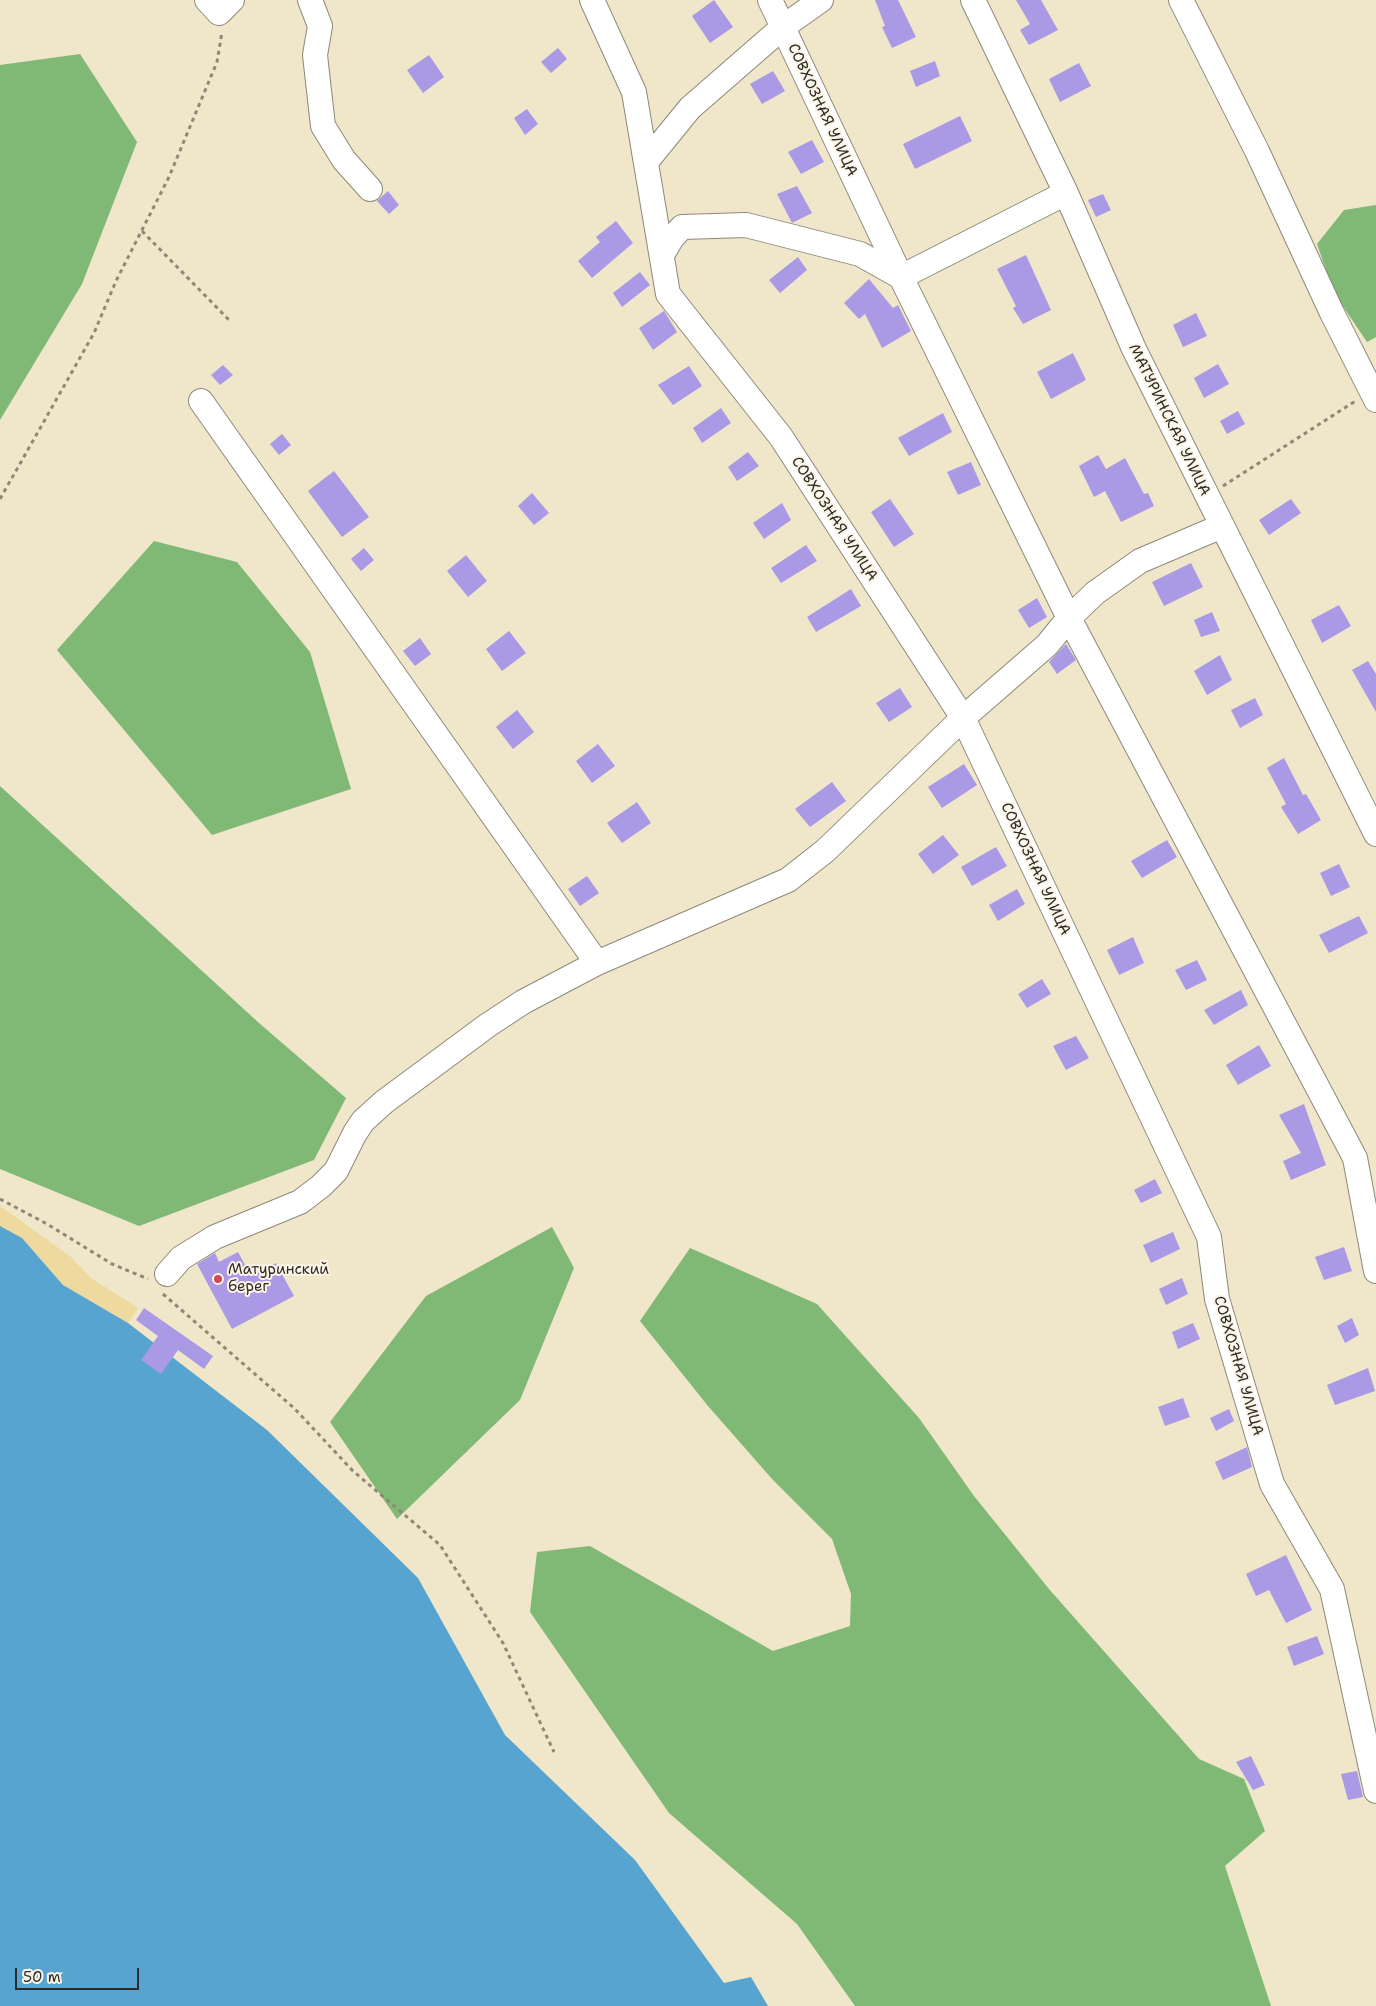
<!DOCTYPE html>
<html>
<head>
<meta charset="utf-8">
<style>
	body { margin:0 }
	#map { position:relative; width:1376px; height:2006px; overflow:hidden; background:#f0e6c9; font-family:"Shantell Sans",sans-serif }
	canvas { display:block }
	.scale { position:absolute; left:15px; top:1968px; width:124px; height:22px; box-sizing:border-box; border:2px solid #2b2b2b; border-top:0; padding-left:6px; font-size:15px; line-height:18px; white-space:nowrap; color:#2b2b2b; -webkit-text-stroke:4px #fcf5e5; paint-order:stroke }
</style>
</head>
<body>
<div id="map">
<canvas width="1376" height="2006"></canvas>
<div class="scale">50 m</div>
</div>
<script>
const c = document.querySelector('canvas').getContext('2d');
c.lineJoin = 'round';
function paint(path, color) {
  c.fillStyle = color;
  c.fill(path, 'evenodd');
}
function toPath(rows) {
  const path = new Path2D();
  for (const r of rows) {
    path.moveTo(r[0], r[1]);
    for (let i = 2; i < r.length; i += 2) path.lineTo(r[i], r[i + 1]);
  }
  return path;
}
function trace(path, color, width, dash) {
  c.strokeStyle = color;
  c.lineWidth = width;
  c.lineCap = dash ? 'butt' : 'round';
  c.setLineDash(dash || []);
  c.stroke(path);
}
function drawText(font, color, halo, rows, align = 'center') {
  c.font = font + ' "Shantell Sans",sans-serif';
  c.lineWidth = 4;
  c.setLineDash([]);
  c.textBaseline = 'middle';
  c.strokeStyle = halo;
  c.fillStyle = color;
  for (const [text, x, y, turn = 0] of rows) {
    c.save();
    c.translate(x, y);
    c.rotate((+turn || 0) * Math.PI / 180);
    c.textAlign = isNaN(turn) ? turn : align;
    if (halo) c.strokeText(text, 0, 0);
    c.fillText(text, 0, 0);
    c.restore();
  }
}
const forest = toPath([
	[80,54,137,142,82,284,0,420,0,65],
	[1376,205,1376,337,1367,342,1334,293,1317,244,1344,210],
	[154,541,237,562,310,652,351,789,212,835,57,650],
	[0,786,259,1023,346,1098,314,1160,139,1226,0,1169],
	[552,1227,574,1268,520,1400,397,1519,330,1422,426,1296],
	[690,1248,817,1304,919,1418,974,1496,1049,1589,1199,1759,1244,1779,1265,1831,1225,1866,1271,2006,855,2006,797,1924,669,1813,530,1612,537,1552,590,1546,773,1651,850,1626,851,1594,832,1539,773,1480,708,1406,640,1321]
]);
const sand = toPath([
	[0,1206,71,1257,91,1278,138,1308,128,1323,63,1285,22,1238,0,1226]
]);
const water = toPath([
	[0,1226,22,1238,63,1285,128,1323,267,1430,418,1578,505,1735,635,1860,724,1983,751,1977,768,2006,0,2006]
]);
const building = toPath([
	[714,0,733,27,710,43,692,16],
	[875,0,898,0,916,37,892,48,882,27,885,26],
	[1016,0,1041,0,1058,30,1029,45,1020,30,1030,24],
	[558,48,567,59,551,73,541,62],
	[429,55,444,77,423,93,407,70],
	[935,61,940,76,916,87,910,71],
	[1079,63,1091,86,1060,102,1049,79],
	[773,71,785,91,762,104,750,84],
	[527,109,538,124,525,135,514,118],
	[960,116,972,141,915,169,903,144],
	[812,140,824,162,801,174,788,152],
	[797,186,812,213,792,223,777,194],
	[388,191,399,205,389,214,377,201],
	[1103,194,1111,210,1096,217,1088,200],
	[616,221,633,243,592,278,578,261,600,242,596,237],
	[1026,255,1051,310,1023,324,1013,308,1016,306,997,269],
	[798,257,807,270,780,293,769,280],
	[640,272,650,285,622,307,613,293],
	[869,279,893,308,898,305,911,331,882,348,865,314,859,319,844,303],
	[664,311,677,332,653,350,639,328],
	[1196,313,1207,336,1183,347,1173,325],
	[1073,353,1086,380,1051,399,1037,372],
	[1218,364,1229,384,1204,398,1194,378],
	[223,365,233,375,220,385,211,375],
	[689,366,702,386,673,405,658,385],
	[721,408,731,423,702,443,693,428],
	[1238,411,1245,424,1227,434,1220,421],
	[943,413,952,432,909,456,898,438],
	[282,434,291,445,279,455,270,444],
	[748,452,759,466,737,481,728,467],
	[1098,455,1106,469,1125,458,1144,494,1148,493,1154,506,1121,522,1105,491,1094,497,1079,466],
	[971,462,981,485,958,495,947,472],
	[334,471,369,517,342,537,308,491],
	[532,493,549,513,534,525,518,506],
	[890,499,914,534,894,547,871,512],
	[1291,499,1301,513,1269,535,1259,520],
	[782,503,791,520,764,539,753,523],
	[806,545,817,561,781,583,771,568],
	[364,548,374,560,361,571,351,559],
	[466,555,487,581,468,597,447,571],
	[1191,563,1203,587,1164,606,1152,582],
	[851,589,861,606,816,632,807,617],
	[1037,598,1047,617,1029,628,1018,610],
	[1339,605,1351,626,1322,643,1311,620],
	[1212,612,1220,631,1201,637,1194,620],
	[509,631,526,653,502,671,486,649],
	[420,638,431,654,415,666,403,651],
	[1066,644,1076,660,1057,674,1049,662],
	[1220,655,1232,680,1207,695,1194,671],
	[1368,661,1376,674,1376,712,1352,670],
	[900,688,912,707,889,722,876,703],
	[1255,698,1263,715,1240,728,1231,710],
	[517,710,534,732,513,749,496,727],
	[598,744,615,766,592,783,576,761],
	[1284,758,1303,795,1306,794,1321,820,1298,834,1281,807,1286,804,1267,768],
	[964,764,977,785,942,808,928,787],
	[832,782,846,801,810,827,795,809],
	[637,802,651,823,622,843,607,823],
	[943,835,959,855,933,874,918,854],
	[1167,840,1177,857,1142,878,1131,861],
	[996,847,1007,866,972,886,961,867],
	[1339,864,1350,887,1331,896,1320,873],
	[587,876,599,893,580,906,568,889],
	[1017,889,1025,904,998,921,989,905],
	[1359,916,1368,933,1329,953,1319,935],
	[1133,937,1144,963,1119,975,1107,950],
	[1197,960,1207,980,1186,990,1175,970],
	[1042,979,1051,994,1027,1008,1018,994],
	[1241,990,1248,1005,1214,1025,1204,1010],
	[1076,1036,1089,1058,1066,1070,1053,1046],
	[1259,1045,1271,1066,1238,1085,1226,1065],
	[1304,1104,1326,1165,1291,1180,1283,1161,1301,1153,1279,1115],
	[1155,1179,1162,1193,1141,1203,1134,1190],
	[1173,1232,1180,1249,1151,1263,1143,1245],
	[1344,1247,1352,1271,1324,1280,1315,1257],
	[238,1252,251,1276,276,1263,294,1296,232,1329,197,1264,215,1253,219,1262],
	[1182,1278,1188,1294,1166,1305,1159,1289],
	[144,1308,213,1356,204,1369,178,1350,161,1374,141,1360,158,1336,136,1320],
	[1352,1318,1359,1335,1345,1343,1337,1326],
	[1193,1323,1200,1339,1178,1349,1172,1332],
	[1368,1368,1375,1391,1335,1405,1327,1385],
	[1183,1398,1190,1417,1165,1426,1158,1407],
	[1229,1409,1234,1421,1216,1431,1210,1418],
	[1247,1447,1252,1467,1223,1480,1215,1462],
	[1286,1555,1312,1610,1286,1623,1269,1590,1256,1596,1246,1574],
	[1317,1636,1324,1654,1294,1666,1287,1647],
	[1251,1756,1265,1785,1253,1790,1236,1762],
	[1357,1771,1363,1797,1348,1800,1341,1774]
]);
const path = toPath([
	[142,231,229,320],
	[1223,486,1357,400],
	[0,499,94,333,116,281,169,177,217,62,222,32],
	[0,1199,47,1224,112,1264,148,1279],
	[163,1294,294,1408,353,1471,440,1545,503,1643,554,1752]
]);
const minor = toPath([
	[207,0,219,13,232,0],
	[310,0,320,26,315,55,323,126,344,160,370,189],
	[592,0,634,92,668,294,781,437,963,718,1209,1237,1217,1299,1272,1484,1332,1589,1376,1791],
	[770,0,901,277,1069,618,1355,1158,1376,1271],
	[973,0,1066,193,1134,349,1376,834],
	[1181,0,1257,151,1332,313,1376,400],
	[646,162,690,108,783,27,821,0],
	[662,255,672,238,682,227,746,225,860,254,901,277],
	[901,277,1066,193],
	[201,401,597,963],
	[167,1274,181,1258,215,1237,300,1202,321,1186,336,1171,355,1133,363,1121,384,1102,488,1025,523,1002,597,963,788,880,825,851,963,718,1047,645,1069,618,1095,593,1140,561,1222,526]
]);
const markers = [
	[218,1279,5,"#d1495b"]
];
const streetNames = [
	["СОВХОЗНАЯ УЛИЦА",822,110,65],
	["МАТУРИНСКАЯ УЛИЦА",1169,420,64],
	["СОВХОЗНАЯ УЛИЦА",834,519,57],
	["СОВХОЗНАЯ УЛИЦА",1035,869,65],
	["СОВХОЗНАЯ УЛИЦА",1238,1366,74]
];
const poiNames = [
	["Матуринский",228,1270],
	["берег",228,1287]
];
paint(forest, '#80b875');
paint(sand, '#eeda9e');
paint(water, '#56a4cf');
paint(building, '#aa99e5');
trace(minor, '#8e887a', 26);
trace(path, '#8e887a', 3, [4, 4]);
trace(minor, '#fff', 24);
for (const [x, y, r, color] of markers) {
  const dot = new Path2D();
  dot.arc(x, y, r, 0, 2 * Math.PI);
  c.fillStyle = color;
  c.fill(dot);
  trace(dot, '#fcf5e5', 2);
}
drawText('15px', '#2b2b2b', '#fcf5e5', streetNames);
drawText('15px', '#2b2b2b', '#fcf5e5', poiNames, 'left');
</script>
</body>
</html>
